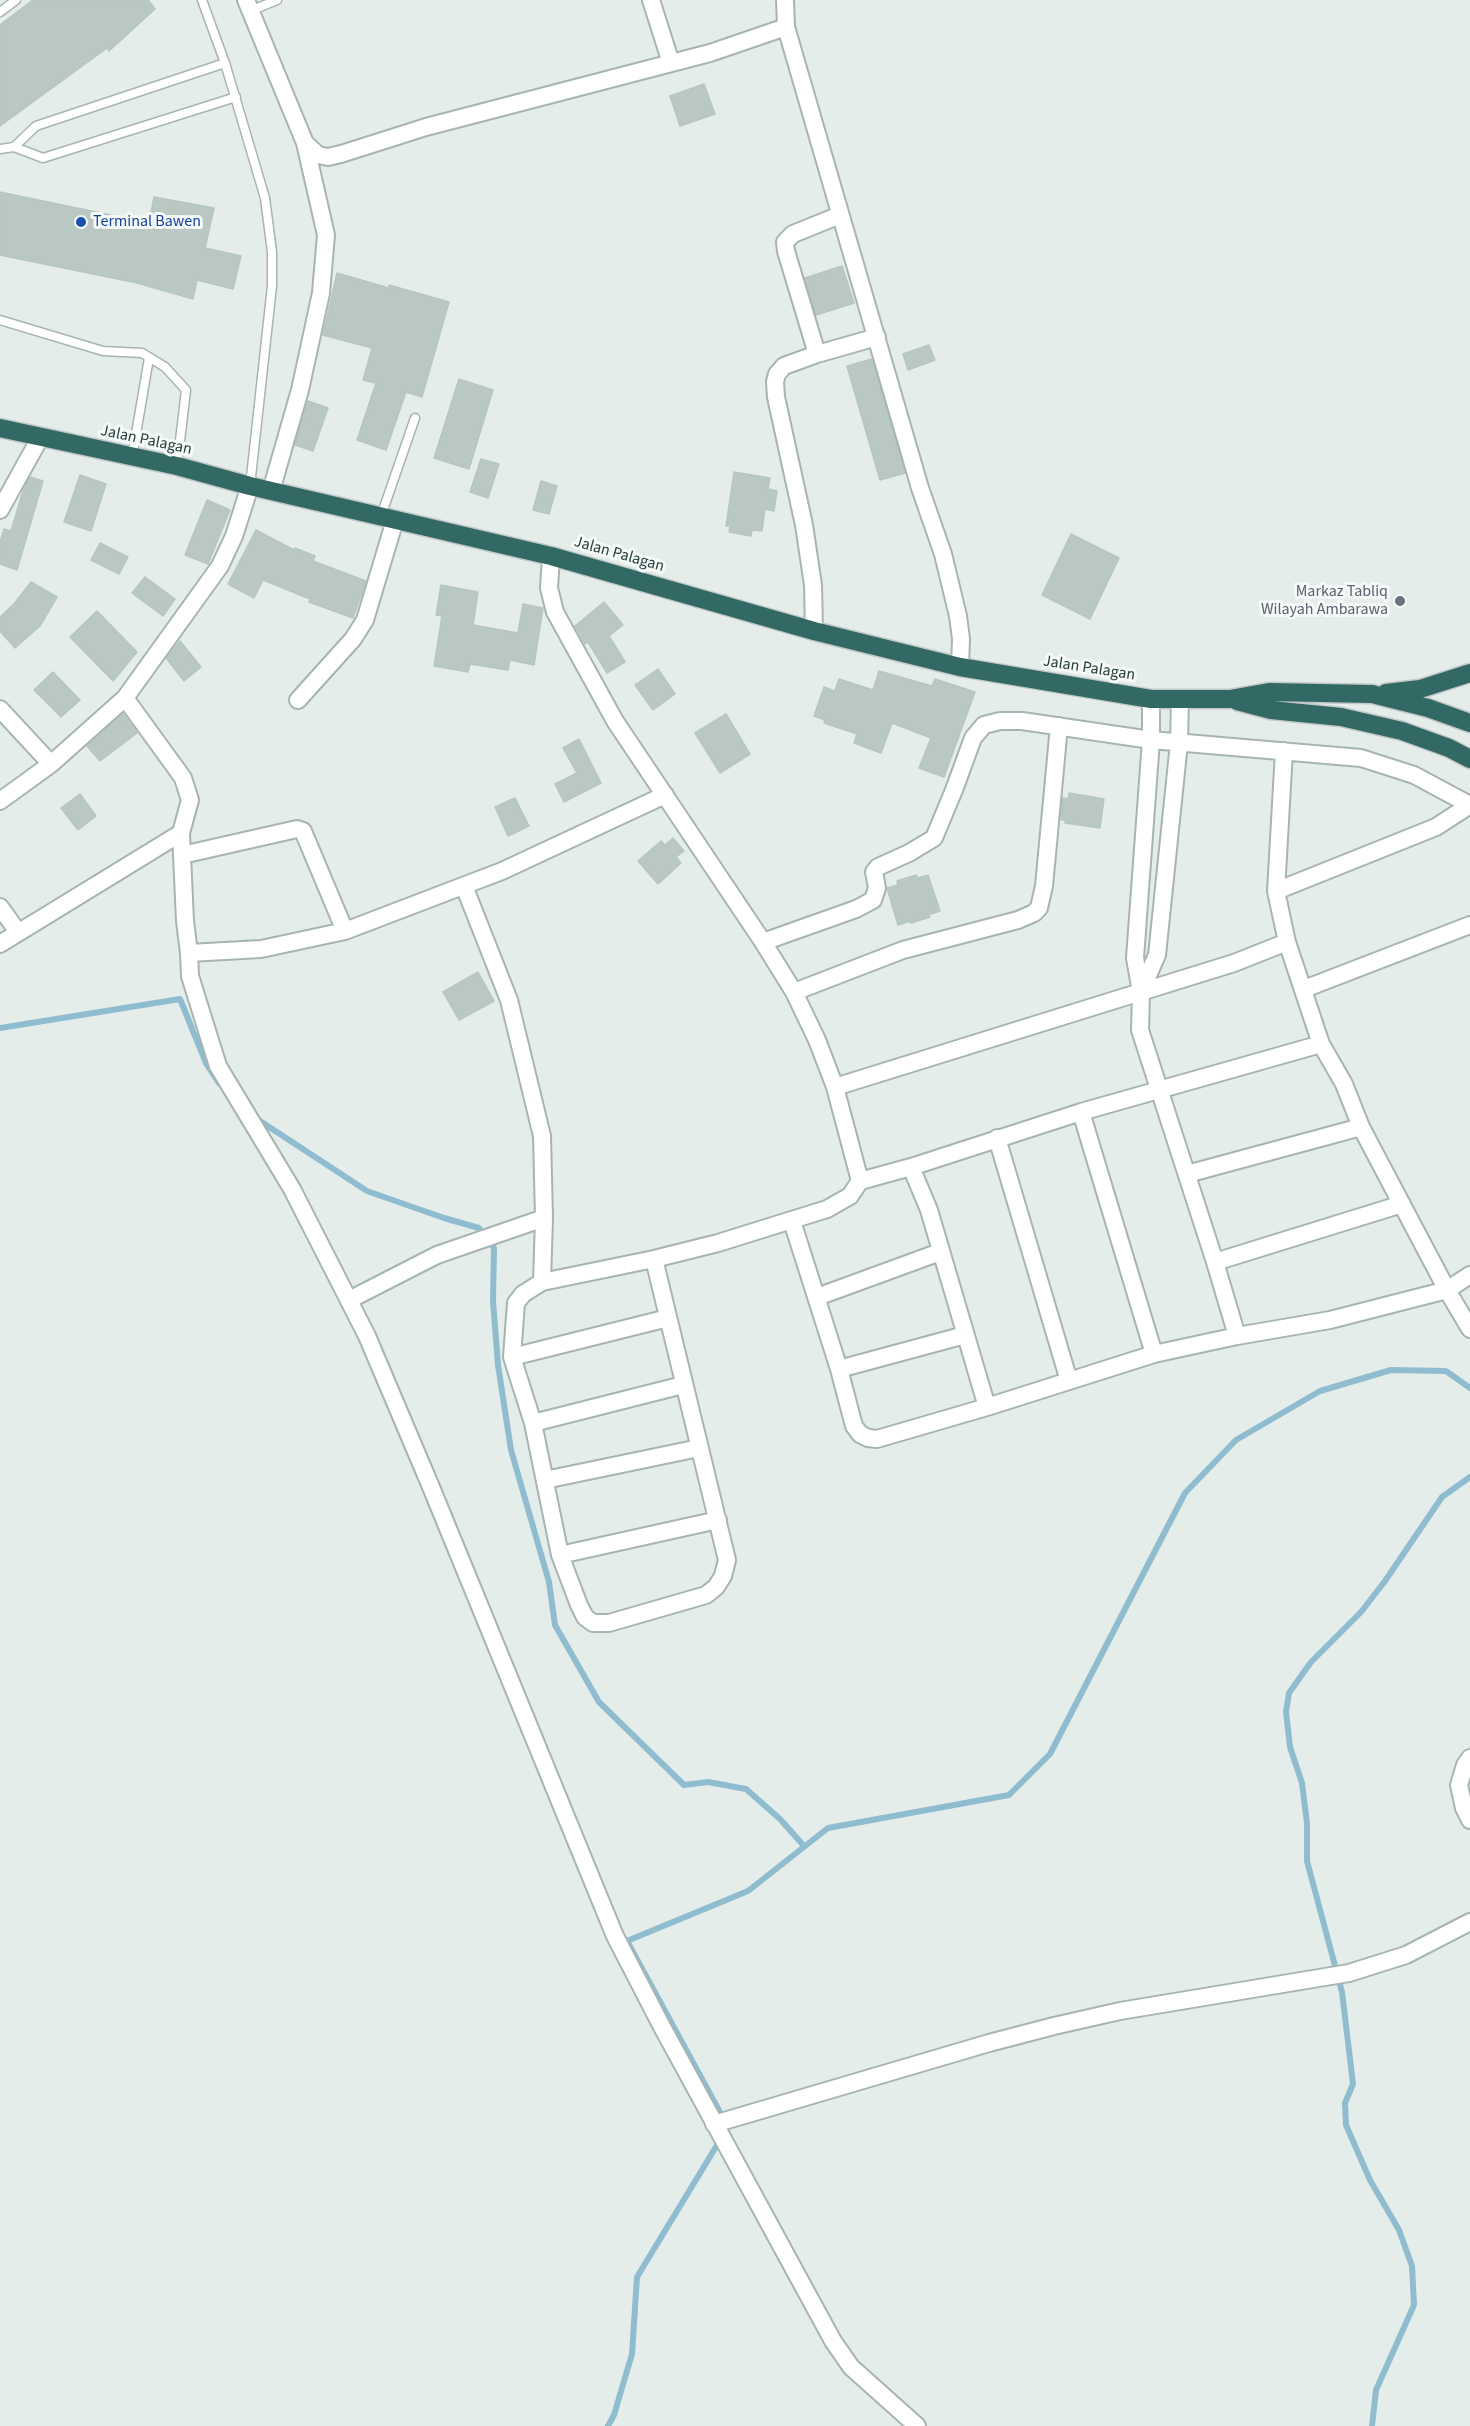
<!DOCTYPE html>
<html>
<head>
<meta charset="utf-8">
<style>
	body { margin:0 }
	canvas { display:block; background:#e4edea }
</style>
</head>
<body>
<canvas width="1470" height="2426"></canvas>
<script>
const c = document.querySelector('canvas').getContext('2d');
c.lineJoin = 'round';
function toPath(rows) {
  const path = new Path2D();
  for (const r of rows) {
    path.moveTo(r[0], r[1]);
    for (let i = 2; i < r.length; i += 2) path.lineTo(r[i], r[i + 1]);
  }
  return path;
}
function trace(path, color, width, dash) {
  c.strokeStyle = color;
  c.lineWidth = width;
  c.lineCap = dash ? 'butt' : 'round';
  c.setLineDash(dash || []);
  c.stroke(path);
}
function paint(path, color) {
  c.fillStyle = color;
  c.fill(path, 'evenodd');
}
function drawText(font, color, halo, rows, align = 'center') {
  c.font = font + ' "Source Sans 3",sans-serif';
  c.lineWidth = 6;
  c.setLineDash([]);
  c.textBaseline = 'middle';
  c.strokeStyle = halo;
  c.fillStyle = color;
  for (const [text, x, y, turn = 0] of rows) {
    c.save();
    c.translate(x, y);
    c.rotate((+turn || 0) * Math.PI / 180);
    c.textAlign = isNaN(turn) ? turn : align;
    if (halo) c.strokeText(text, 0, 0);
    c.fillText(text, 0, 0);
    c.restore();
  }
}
const stream = toPath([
	[0,1028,180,999,206,1063,219,1083],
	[257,1119,367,1191,444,1218,479,1228,494,1248,493,1301,498,1365,511,1450,549,1582,555,1625,599,1702,684,1785,708,1782,746,1789,780,1819,804,1846],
	[608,2426,614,2415,632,2354,637,2277,728,2127,627,1941,748,1891,828,1828,1009,1795,1050,1754,1185,1493,1236,1440,1320,1391,1391,1370,1446,1371,1470,1388],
	[1372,2426,1376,2390,1414,2305,1412,2266,1399,2230,1370,2180,1346,2125,1345,2103,1353,2084,1342,1992,1307,1861,1307,1823,1302,1783,1290,1747,1286,1712,1289,1693,1311,1662,1361,1612,1385,1581,1442,1497,1470,1477]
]);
const building = toPath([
	[33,0,148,0,155,9,109,51,107,48,0,126,0,25,33,0],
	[704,84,715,114,680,126,670,96,704,84],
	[0,192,149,223,154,197,214,208,205,248,241,256,233,289,197,280,193,299,137,283,0,255,0,192],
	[842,266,854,303,816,315,805,278,842,266],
	[337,273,389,288,389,285,449,302,422,397,406,392,386,450,357,440,376,383,363,380,372,348,323,335,337,273],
	[929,345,935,360,908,370,903,354,929,345],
	[872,359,905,473,880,480,847,366,872,359],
	[459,379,493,390,469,469,434,458,459,379],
	[308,401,328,408,313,451,295,445,308,401],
	[481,459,499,464,488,498,470,492,481,459],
	[734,472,770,478,768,489,777,491,774,511,765,509,762,531,752,530,751,536,729,532,730,526,726,526,734,472],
	[80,475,106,484,91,531,64,522,80,475],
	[30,477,43,481,17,570,0,564,0,542,4,529,11,531,23,491,30,477],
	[541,481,557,486,549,514,533,510,541,481],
	[207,500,230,510,208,564,185,555,207,500],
	[256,530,294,550,295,548,315,556,313,561,366,581,353,618,309,602,310,599,263,580,254,598,228,584,256,530],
	[1071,534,1119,558,1090,619,1042,595,1071,534],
	[100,543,128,557,119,574,91,560,100,543],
	[145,577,175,599,163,616,132,593,145,577],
	[31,582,57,597,40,626,15,648,0,631,0,617,14,604,31,582],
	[441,585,478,592,473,625,518,633,523,604,543,608,534,665,510,660,508,670,470,664,468,672,434,666,442,616,436,615,441,585],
	[604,602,623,625,609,636,625,662,607,673,588,642,585,644,575,626,604,602],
	[97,611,137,652,113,681,70,637,97,611],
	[180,641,201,667,184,681,166,658,180,641],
	[658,669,675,694,653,710,635,685,658,669],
	[879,671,932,686,935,679,975,692,944,777,919,768,931,738,892,723,881,753,854,743,857,734,824,723,825,720,814,716,824,687,835,691,839,679,873,690,879,671],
	[53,672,80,700,61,717,34,690,53,672],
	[123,714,137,733,100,761,87,746,123,714],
	[726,714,750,754,720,773,695,733,726,714],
	[579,739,601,783,564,802,555,784,577,773,563,748,579,739],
	[1069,793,1104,799,1100,828,1065,823,1065,820,1061,820,1063,798,1068,799,1069,793],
	[80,794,96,816,78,830,61,808,80,794],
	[515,798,529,826,508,836,495,807,515,798],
	[673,838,684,851,676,857,681,863,658,884,638,861,661,841,665,845,673,838],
	[916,875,918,878,928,875,940,911,928,915,930,917,911,923,911,921,898,925,887,888,898,885,897,881,916,875],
	[478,972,494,1001,459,1020,443,992,478,972]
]);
const lane = toPath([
	[202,0,225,63,265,198,272,252,272,286,250,486],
	[250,11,277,0],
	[0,12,16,0],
	[14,147,43,158,236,97],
	[0,149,14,147,36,126,225,63],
	[0,320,103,351,142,353,165,367,186,390,177,466],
	[132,457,149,358],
	[381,516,415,418]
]);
const street = toPath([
	[246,0,305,143,326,235,321,293,300,390,271,491],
	[651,0,671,63],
	[785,0,786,27,920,488,943,554,958,616,961,639,960,667],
	[305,143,318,155,328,157,341,154,426,127,710,53,786,27],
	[817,354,786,251,785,242,793,234,840,215],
	[0,510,40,438],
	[551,556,549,588,555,612,615,721,763,942,794,992,817,1040,835,1087,860,1181,850,1196,827,1209,718,1243,654,1259,542,1282,523,1294,516,1303,512,1357,533,1423,560,1555,579,1605,585,1617,593,1623,609,1623,706,1595,716,1587,723,1576,727,1560,654,1259],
	[814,631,813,585,804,525,776,397,775,382,777,374,784,366,817,354,877,337],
	[125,698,183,778,190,800,181,833,185,921,189,953,261,949,345,931,502,871,665,795],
	[298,700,353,639,365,620,395,520],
	[0,709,51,764],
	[0,801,51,764,125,698,220,566,234,536,250,486],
	[182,855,297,829,303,831,345,931],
	[464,886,509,1000,542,1136,544,1218,542,1282],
	[1276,891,1436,827,1470,805],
	[0,907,18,932],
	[763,942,856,909,873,900,877,888,874,872,878,867,909,853,934,838,954,790,973,738,984,725,1000,721,1022,721,1151,740,1361,758,1414,775,1470,805],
	[0,944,181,833],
	[189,953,190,976,218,1066,292,1189,367,1336,431,1487,615,1936,661,2025,833,2341,851,2367,917,2426],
	[1304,989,1470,925],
	[1141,991,1157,955,1179,743,1180,699],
	[794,992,903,950,1018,920,1034,913,1039,908,1044,886,1059,726],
	[835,1087,1234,963,1287,942],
	[1081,1112,1154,1354],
	[997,1138,1069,1381],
	[911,1167,929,1210,987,1407],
	[1187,1174,1361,1127],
	[860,1181,911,1167,1081,1112,1321,1044],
	[792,1221,839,1369,854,1426,860,1434,868,1438,877,1439,987,1407,1154,1354,1237,1336,1215,1262,1140,1030,1141,992,1135,958,1151,740,1151,699],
	[1215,1262,1402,1204],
	[1470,1275,1447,1290,1470,1329],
	[817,1297,940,1252],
	[349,1300,437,1255,544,1218],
	[1237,1336,1330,1320,1447,1290,1361,1127,1344,1084,1321,1044,1287,942,1276,891,1284,751],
	[512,1357,668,1318],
	[839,1369,965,1335],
	[533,1423,683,1385],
	[545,1480,699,1448],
	[560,1555,718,1520],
	[1470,1758,1465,1765,1459,1785,1464,1808,1470,1820],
	[714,2124,989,2043,1054,2026,1120,2011,1349,1973,1406,1955,1470,1922]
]);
const highway = toPath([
	[0,428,177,466,250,486,551,556,814,631,960,667,1151,699,1230,699,1269,692,1372,694,1428,708,1470,723],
	[1386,693,1420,689,1470,673],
	[1237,701,1271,710,1341,717,1402,731,1449,748,1470,759]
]);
const markers = [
	[81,222,6,"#1a4fb4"],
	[1400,601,6,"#6b7280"]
];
const transitNames = [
	["Terminal Bawen",93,222]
];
const streetNames = [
	["Jalan Palagan",146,441,12],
	["Jalan Palagan",619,555,16],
	["Jalan Palagan",1089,669,9]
];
const worshipNames = [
	["Markaz Tabliq",1388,592],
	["Wilayah Ambarawa",1388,610]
];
trace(stream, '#90bccf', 6);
paint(building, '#bac8c4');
trace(building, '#b7c6c2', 1.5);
trace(lane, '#a7b5b2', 11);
trace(street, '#a7b5b2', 20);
trace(highway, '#c2c9c8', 21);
trace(lane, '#fff', 8);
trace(street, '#fff', 16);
trace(highway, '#326965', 18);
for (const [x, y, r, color] of markers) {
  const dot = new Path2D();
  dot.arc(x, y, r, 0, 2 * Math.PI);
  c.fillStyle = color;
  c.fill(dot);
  trace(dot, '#f5f9f8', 2);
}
drawText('16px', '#164399', '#f5f9f8', transitNames, 'left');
drawText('16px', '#253e3b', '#f5f9f8', streetNames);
drawText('16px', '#5b616d', '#f5f9f8', worshipNames, 'right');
</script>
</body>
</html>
